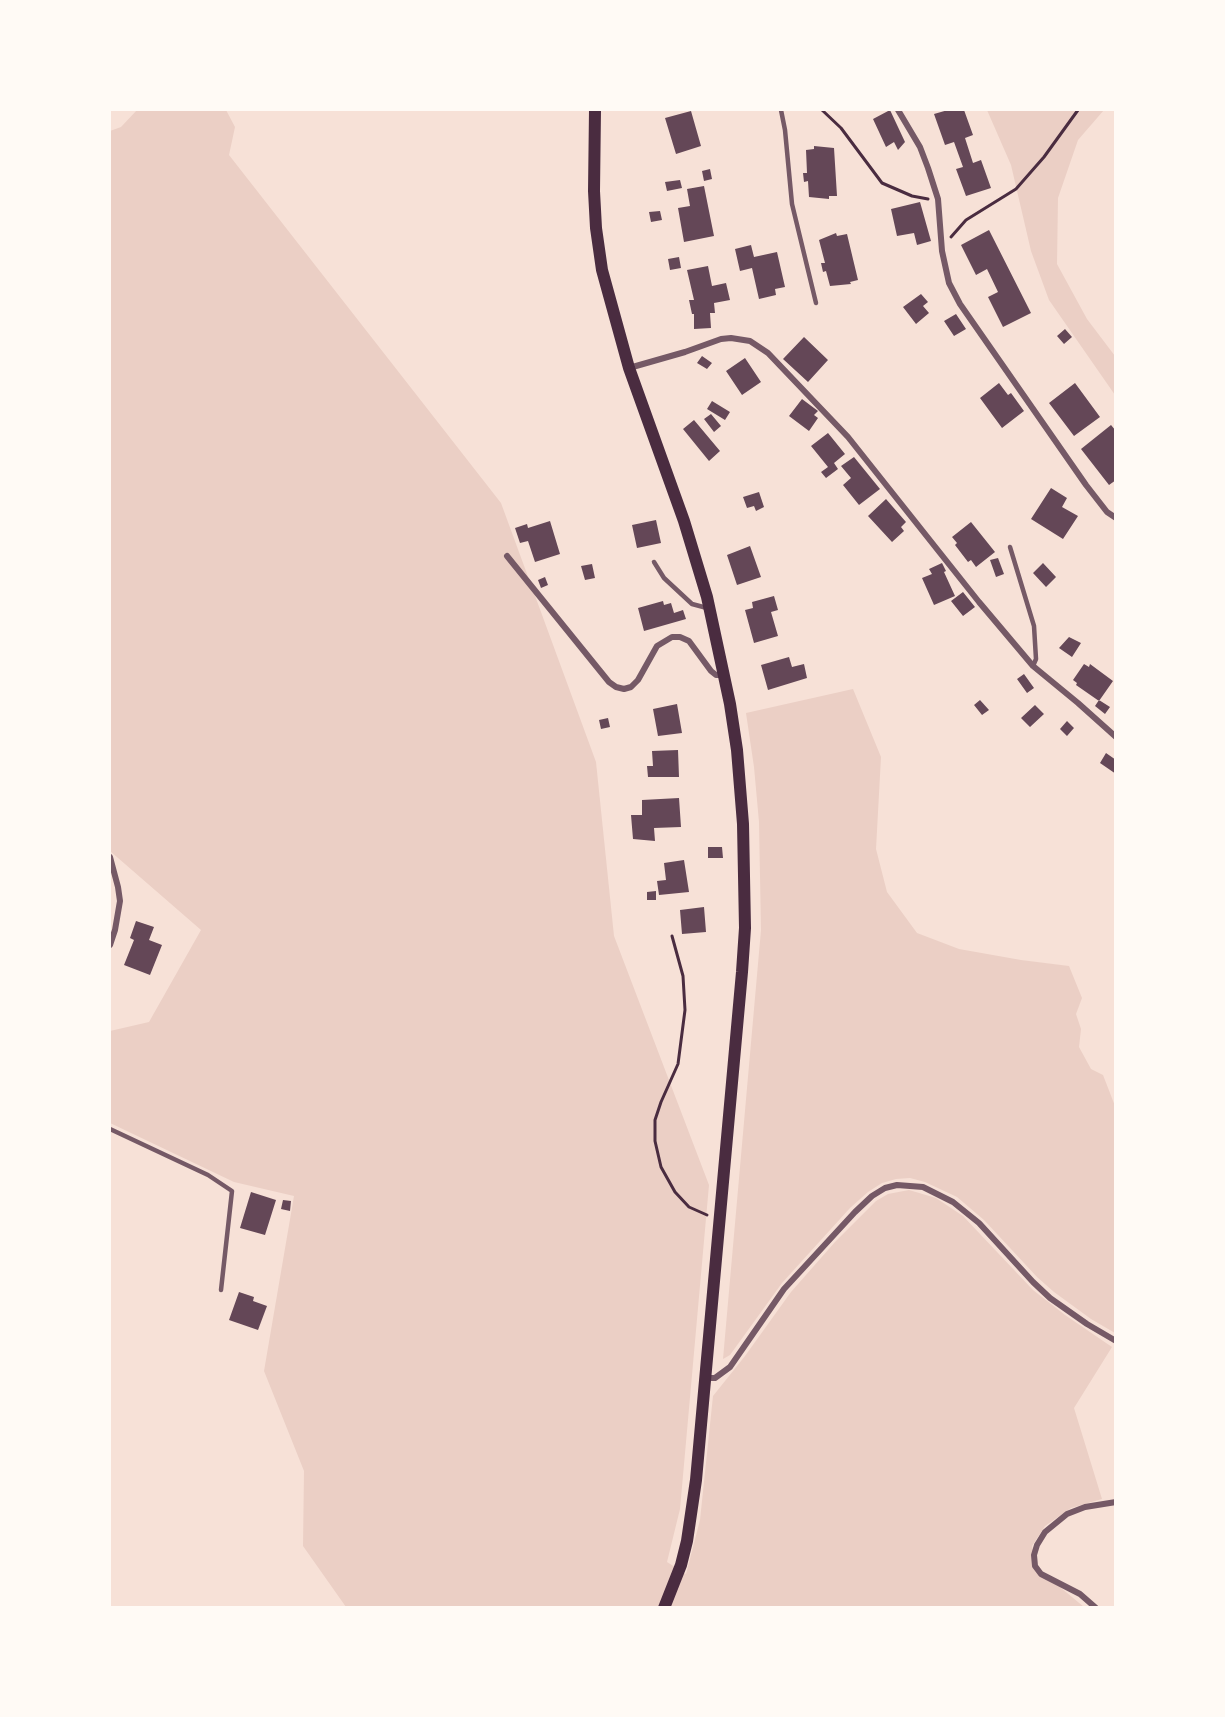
<!DOCTYPE html>
<html>
<head>
<meta charset="utf-8">
<style>
	body { margin:0 }
	#map { position:relative; width:1225px; height:1717px; overflow:hidden; background:#f7e1d7; font-family:Spectral,serif }
	canvas { display:block }
	.frame { position:absolute; inset:0; border:111px solid #fffaf5; pointer-events:none }
</style>
</head>
<body>
<div id="map">
<canvas width="1225" height="1717"></canvas>
<div class="frame"></div>
</div>
<script>
const c = document.querySelector('canvas').getContext('2d');
c.lineJoin = 'round';
function paint(path, color) {
  c.fillStyle = color;
  c.fill(path, 'evenodd');
}
function toPath(rows) {
  const path = new Path2D();
  for (const r of rows) {
    path.moveTo(r[0], r[1]);
    for (let i = 2; i < r.length; i += 2) path.lineTo(r[i], r[i + 1]);
  }
  return path;
}
function trace(path, color, width, dash) {
  c.strokeStyle = color;
  c.lineWidth = width;
  c.lineCap = dash ? 'butt' : 'round';
  c.setLineDash(dash || []);
  c.stroke(path);
}
const green = toPath([
	[137,110,226,110,235,127,229,155,501,503,596,762,614,936,709,1185,680,1509,667,1562,686,1574,700,1520,713,1396,745,1356,791,1292,835,1242,876,1201,888,1194,909,1190,936,1198,963,1216,1033,1290,1065,1315,1112,1347,1074,1408,1102,1499,1071,1508,1045,1526,1032,1546,1037,1568,1084,1607,346,1607,303,1546,304,1471,264,1371,294,1196,234,1182,110,1123,110,1031,149,1022,201,930,110,851,110,131,121,127],
	[987,110,1104,110,1078,140,1058,198,1057,264,1087,319,1115,356,1115,395,1049,300,1031,251,1011,165],
	[853,689,881,757,876,849,887,892,917,933,959,949,1021,960,1069,966,1082,998,1076,1014,1081,1029,1079,1047,1091,1069,1103,1075,1115,1106,1115,1333,1091,1319,1054,1292,1037,1277,984,1220,957,1197,925,1182,910,1178,896,1179,882,1183,868,1192,850,1208,782,1283,730,1355,723,1359,761,930,759,822,754,767,746,713]
]);
const building = toPath([
	[890,110,905,142,898,150,894,142,886,147,873,119],
	[948,110,964,110,973,135,965,138,973,163,981,160,991,188,966,196,956,169,963,167,954,142,945,145,934,114],
	[691,111,701,146,676,154,665,118],
	[814,146,834,148,837,196,829,196,829,199,809,197,808,181,804,182,803,173,807,173,806,150,814,149],
	[710,169,712,179,704,181,702,171],
	[680,180,682,188,667,191,665,182],
	[704,186,714,236,684,242,678,208,690,206,687,189],
	[920,202,931,241,917,245,914,233,897,236,891,209],
	[660,211,662,220,651,222,649,212],
	[989,230,1031,313,1003,327,988,297,998,292,987,269,976,275,961,245],
	[836,233,837,236,847,234,858,280,850,282,851,284,830,286,826,271,823,272,821,263,825,263,819,240],
	[751,245,754,257,777,252,785,287,775,289,776,295,759,299,752,268,740,271,735,249],
	[679,257,681,268,670,270,668,259],
	[708,266,712,286,726,283,730,300,714,303,715,313,710,313,711,328,694,329,694,314,692,314,689,300,694,300,687,270],
	[921,294,928,302,923,306,929,313,916,324,903,307],
	[956,314,966,329,954,336,944,321],
	[1065,329,1072,337,1064,344,1057,336],
	[804,337,828,360,808,382,783,359],
	[702,356,712,363,707,369,697,363],
	[745,358,761,382,742,395,726,371],
	[999,383,1008,395,1011,393,1024,411,1002,428,980,398],
	[1075,383,1100,417,1074,436,1049,403],
	[802,399,818,411,814,415,818,418,809,431,789,416],
	[712,401,730,412,725,420,707,409],
	[711,414,721,426,714,432,704,419],
	[694,420,720,451,709,461,683,429],
	[1111,425,1116,431,1116,480,1109,485,1081,449],
	[828,433,845,454,834,463,838,469,826,478,821,472,828,467,811,446],
	[854,457,880,489,859,505,843,485,851,478,841,466],
	[1051,488,1067,498,1062,507,1078,516,1063,539,1031,519],
	[759,492,764,507,756,511,754,506,747,508,743,497],
	[886,499,906,522,901,527,904,531,892,542,868,516],
	[656,520,661,543,637,548,632,525],
	[550,521,560,554,535,562,528,541,520,543,515,528,527,524,528,528],
	[971,522,995,552,976,567,971,560,968,562,955,545,957,543,952,537],
	[750,546,761,577,737,585,727,555],
	[998,558,1004,574,996,577,990,560],
	[942,563,946,571,944,572,955,596,934,605,922,578,932,574,929,569],
	[1043,563,1056,577,1046,587,1033,573],
	[592,564,595,578,585,580,581,566],
	[545,577,548,585,541,588,538,580],
	[963,592,975,607,963,616,951,601],
	[774,596,778,610,771,612,778,636,754,643,745,610,753,608,752,602],
	[663,601,664,605,671,603,674,613,683,610,686,619,644,631,638,608],
	[1069,637,1081,643,1072,657,1059,648],
	[789,657,792,667,804,664,807,678,768,690,761,665],
	[1084,664,1089,667,1090,664,1113,681,1099,701,1076,685,1077,683,1073,680],
	[1024,674,1034,688,1027,693,1017,679],
	[980,700,989,710,982,715,974,705],
	[1099,700,1110,707,1105,714,1095,706],
	[677,704,682,733,658,736,653,709],
	[1035,705,1044,714,1030,727,1021,718],
	[608,718,610,727,601,729,599,720],
	[1067,721,1074,728,1067,736,1060,729],
	[678,750,679,777,648,777,647,766,653,766,652,751],
	[1106,753,1116,760,1116,774,1100,763],
	[679,798,681,827,654,828,655,841,633,839,631,815,642,815,642,800],
	[708,847,722,847,723,858,708,858],
	[684,860,689,892,659,895,657,881,666,880,664,863],
	[656,891,656,900,647,900,647,892],
	[704,907,706,932,682,934,680,910],
	[136,921,154,927,149,940,162,945,150,975,124,965,134,940,130,938],
	[251,1192,276,1200,265,1235,240,1228],
	[283,1200,291,1201,290,1211,281,1209],
	[239,1292,254,1297,253,1301,267,1306,258,1330,229,1320]
]);
const path = toPath([
	[822,110,841,128,882,183,912,196,928,199],
	[951,237,966,220,1016,189,1044,157,1078,110],
	[672,936,683,976,685,1010,678,1064,661,1102,655,1120,655,1141,661,1167,675,1192,689,1207,707,1215]
]);
const service = toPath([
	[781,110,785,130,792,204,816,303],
	[1010,547,1034,626,1036,659,1033,666],
	[654,562,664,578,692,604,707,608],
	[110,1129,208,1175,232,1191,221,1290]
]);
const minor = toPath([
	[898,110,920,147,928,168,938,199,942,251,949,283,960,304,1086,485,1107,512,1116,518],
	[629,368,685,352,721,339,731,338,750,341,768,353,848,437,979,602,1033,666,1078,703,1116,737],
	[507,556,609,682,616,687,624,689,631,687,638,680,657,646,672,637,680,637,689,641,711,671,716,675,724,675],
	[110,857,118,887,120,901,115,930,110,945],
	[705,1378,715,1378,730,1367,784,1289,855,1212,872,1196,885,1188,897,1185,923,1187,953,1202,979,1223,1033,1282,1050,1298,1087,1324,1116,1341],
	[1096,1608,1080,1594,1041,1574,1035,1566,1034,1555,1037,1545,1045,1532,1067,1514,1085,1507,1116,1502]
]);
const secondary = toPath([
	[595,110,594,191,596,228,602,270,629,368,684,521,707,597,730,704,737,750,743,824,745,928,742,972,696,1480,687,1541,681,1565,664,1608]
]);
paint(green, '#ebcfc5');
paint(building, '#644757');
trace(path, '#4a2c40', 3);
trace(service, '#755966', 4.5);
trace(minor, '#755966', 6);
trace(secondary, '#4a2c40', 12);
</script>
</body>
</html>
